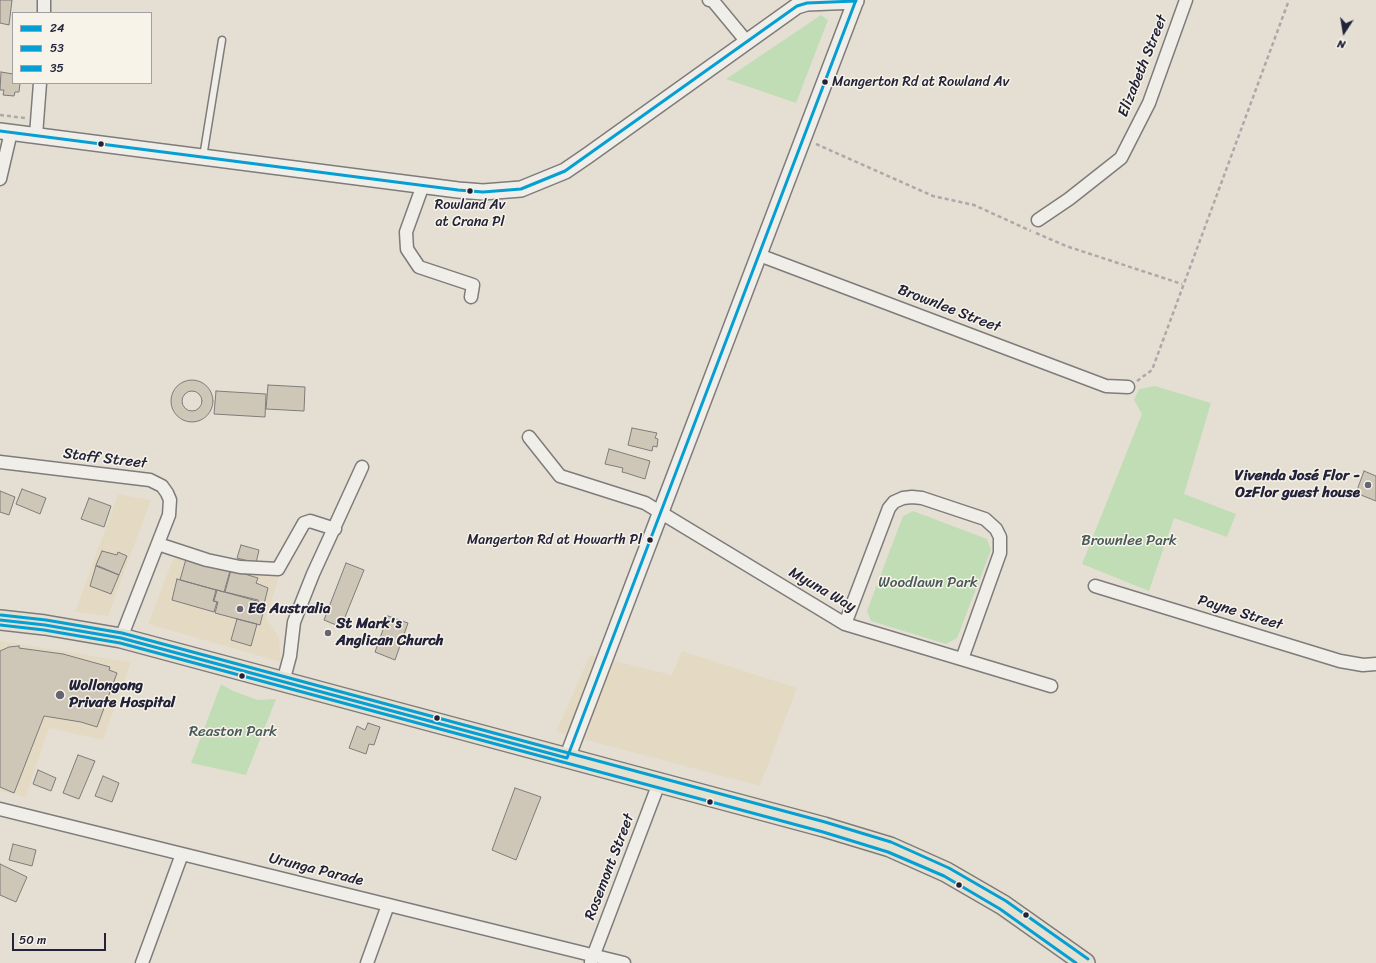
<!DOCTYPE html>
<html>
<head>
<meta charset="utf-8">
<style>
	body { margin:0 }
	#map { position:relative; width:1376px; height:963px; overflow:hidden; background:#e5dfd3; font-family:Sriracha,sans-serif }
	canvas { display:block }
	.legend { position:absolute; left:12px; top:12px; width:140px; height:72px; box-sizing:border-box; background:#f7f3e8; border:1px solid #a29fa3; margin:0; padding:5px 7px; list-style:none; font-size:12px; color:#22223b }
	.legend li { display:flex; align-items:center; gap:8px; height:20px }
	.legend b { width:20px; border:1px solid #a29fa3 }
	.north { position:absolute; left:1324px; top:12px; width:40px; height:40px; -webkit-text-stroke:3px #f7f3e8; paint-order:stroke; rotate:192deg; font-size:11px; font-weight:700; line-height:16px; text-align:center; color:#22223b }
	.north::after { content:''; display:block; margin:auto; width:14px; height:18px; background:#22223b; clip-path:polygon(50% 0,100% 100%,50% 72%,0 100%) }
	.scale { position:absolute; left:12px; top:933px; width:94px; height:18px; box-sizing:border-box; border:2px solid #22223b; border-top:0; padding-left:5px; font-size:12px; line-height:14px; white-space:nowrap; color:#22223b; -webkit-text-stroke:3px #f7f3e8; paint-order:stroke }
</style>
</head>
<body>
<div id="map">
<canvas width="1376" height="963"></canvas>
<ul class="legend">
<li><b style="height:5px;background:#059fd4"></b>24</li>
<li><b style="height:5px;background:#059fd4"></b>53</li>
<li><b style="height:5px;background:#059fd4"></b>35</li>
</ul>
<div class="north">N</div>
<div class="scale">50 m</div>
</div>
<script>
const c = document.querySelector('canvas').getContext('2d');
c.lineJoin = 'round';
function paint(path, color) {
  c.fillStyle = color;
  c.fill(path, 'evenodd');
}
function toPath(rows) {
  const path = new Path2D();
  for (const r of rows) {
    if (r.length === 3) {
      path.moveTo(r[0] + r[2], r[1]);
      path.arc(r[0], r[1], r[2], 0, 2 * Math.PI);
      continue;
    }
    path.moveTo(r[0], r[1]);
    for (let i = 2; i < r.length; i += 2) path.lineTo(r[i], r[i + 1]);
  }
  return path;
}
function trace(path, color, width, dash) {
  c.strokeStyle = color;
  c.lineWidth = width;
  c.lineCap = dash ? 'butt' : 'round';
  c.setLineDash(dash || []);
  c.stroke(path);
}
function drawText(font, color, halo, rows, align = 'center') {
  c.font = font + ' Sriracha,sans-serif';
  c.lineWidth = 3;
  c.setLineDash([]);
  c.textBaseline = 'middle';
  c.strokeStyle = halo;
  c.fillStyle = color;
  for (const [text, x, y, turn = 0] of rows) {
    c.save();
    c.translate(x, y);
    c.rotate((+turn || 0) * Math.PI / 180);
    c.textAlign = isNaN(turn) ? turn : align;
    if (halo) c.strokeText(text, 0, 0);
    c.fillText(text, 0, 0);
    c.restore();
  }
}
const built = toPath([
	[118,494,151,500,108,616,75,612],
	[177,548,280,574,266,618,279,637,281,662,148,624],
	[0,641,131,662,103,740,49,728,26,797,0,791],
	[682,651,797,688,760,786,556,732,590,655,672,675]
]);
const green = toPath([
	[821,15,828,20,796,103,726,79],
	[1155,386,1211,403,1184,494,1236,514,1227,537,1174,518,1149,591,1082,564,1142,414,1134,400,1139,389],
	[913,511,987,539,991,550,957,638,946,644,871,621,867,611,903,516],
	[221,684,233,691,258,700,276,699,246,775,191,763]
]);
const building = toPath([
	[0,0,12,0,9,25,0,23,0,0],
	[1,72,13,74,13,83,20,83,19,92,15,92,14,96,3,95,4,90,0,90,1,72],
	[192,401,21],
	[268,385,305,387,304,411,266,409,268,385],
	[216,391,266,394,265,417,214,414,216,391],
	[192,401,10],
	[632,428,657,433,655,438,658,439,657,447,653,446,652,451,628,445,632,428],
	[609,449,650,461,645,479,626,473,622,472,623,468,605,464,609,449],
	[1364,471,1376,476,1376,501,1356,493,1364,471],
	[22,489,46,498,40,514,16,504,22,489],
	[0,491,15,497,9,515,0,512,0,491],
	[89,498,111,506,104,527,81,519,89,498],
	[241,545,259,550,256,563,237,558,241,545],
	[102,551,117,555,118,552,127,556,119,575,96,565,102,551],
	[186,559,230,571,224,592,180,580,186,559],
	[346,563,364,570,341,627,324,620,346,563],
	[96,566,119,575,111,594,90,586,96,566],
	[231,570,258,578,256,583,268,588,264,604,258,602,258,600,225,592,231,570],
	[177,579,216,590,213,601,217,602,214,612,172,600,177,579],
	[217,590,257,601,257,603,265,605,260,625,215,613,218,602,214,601,217,590],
	[388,616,408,623,395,660,375,652,388,616],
	[237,619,257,624,251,646,231,640,237,619],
	[19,646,19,648,63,654,110,667,109,670,117,673,97,727,81,722,44,716,14,793,0,787,0,651,9,647,19,646],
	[368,723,380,727,374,745,369,744,366,754,349,748,357,726,365,730,368,723],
	[78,755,95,761,79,799,63,793,78,755],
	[38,770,56,778,51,791,33,784,38,770],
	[103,776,119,783,112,802,95,796,103,776],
	[515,788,541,797,516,860,492,850,515,788],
	[13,844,36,850,32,866,9,860,13,844],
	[0,864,27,877,16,902,0,895,0,864]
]);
const path = toPath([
	[0,115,25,118],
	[816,144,933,196,974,205,1031,231],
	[1036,233,1066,246,1182,284],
	[1137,381,1152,370,1289,0]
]);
const service = toPath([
	[203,157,222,40]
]);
const minor = toPath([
	[709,0,713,1,747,42],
	[44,13,44,0],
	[36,135,40,83],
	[0,179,11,132],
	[423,185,406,232,407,249,419,267,473,285,471,297],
	[1038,220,1069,199,1121,158,1149,103,1186,0],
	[759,255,1106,386,1128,387],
	[529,437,560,476,645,503,845,624,1051,686],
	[0,462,150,480,162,486,167,493,170,500,169,515,121,638],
	[158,544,207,560,240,567,278,569,304,523,310,521,335,529],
	[1095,586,1340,661,1363,665,1376,664],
	[845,624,889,508,894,502,903,498,912,497,922,498,985,519,996,529,1000,537,1000,553,962,659],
	[283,682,290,656,294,622,313,574,362,467],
	[0,809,624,963],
	[591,962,659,783],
	[142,963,182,854],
	[367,963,388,905]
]);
const tertiary = toPath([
	[0,131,458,190,483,192,521,189,565,171,587,156,797,6,807,3,856,1],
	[567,758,856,0]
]);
const primary = toPath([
	[0,620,45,625,121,638,824,827,890,847,946,872,1003,905,1085,963]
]);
const bus1 = toPath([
	[0,131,458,190,483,192,521,189,565,171,797,6,807,3,856,1],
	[0,620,45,625,121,638,567,758,856,0]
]);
const bus2 = toPath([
	[0,625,44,630,120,643,823,832,888,852,944,876,1000,909,1076,963]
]);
const bus3 = toPath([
	[1,615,46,620,122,633,825,822,891,842,949,868,1006,901,1088,959]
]);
const markers = [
	[825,82,3.5,"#22223b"],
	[101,144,3.5,"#22223b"],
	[470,191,3.5,"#22223b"],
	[1368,485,4,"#666470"],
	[650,540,3.5,"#22223b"],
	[240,609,4,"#666470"],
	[328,633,4,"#666470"],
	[242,676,3.5,"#22223b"],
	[60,695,5,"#666470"],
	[437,718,3.5,"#22223b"],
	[710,802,3.5,"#22223b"],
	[959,885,3.5,"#22223b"],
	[1026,915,3.5,"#22223b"]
];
const busNames = [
	["Mangerton Rd at Rowland Av",832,82],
	["Rowland Av",470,205,"center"],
	["at Crana Pl",470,222,"center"],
	["Mangerton Rd at Howarth Pl",642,540,"right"]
];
const streetNames = [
	["Elizabeth Street",1143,66,-68],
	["Brownlee Street",949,309,21],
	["Staff Street",105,459,7],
	["Myuna Way",822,590,30],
	["Payne Street",1240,613,17],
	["Rosemont Street",610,867,-69],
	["Urunga Parade",316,870,14]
];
const poiNames = [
	["Vivenda José Flor -",1360,476,"right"],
	["OzFlor guest house",1360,493,"right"],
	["EG Australia",248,609],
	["St Mark's",336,624],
	["Anglican Church",336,641],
	["Wollongong",69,686],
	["Private Hospital",69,703]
];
const parkNames = [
	["Brownlee Park",1129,541],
	["Woodlawn Park",928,583],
	["Reaston Park",233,732]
];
paint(built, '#e4dac4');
paint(green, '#c0ddb6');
paint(building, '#cec7b8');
trace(building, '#7e7b7b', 1);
trace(service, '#7e7b7b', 9);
trace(minor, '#7e7b7b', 15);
trace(tertiary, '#7e7b7b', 18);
trace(primary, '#7e7b7b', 22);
trace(path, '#aba9a9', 2.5, [4, 3]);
trace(service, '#f0eee9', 6);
trace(minor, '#f0eee9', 12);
trace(tertiary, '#f0eee9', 15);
trace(primary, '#e5e1d1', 19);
trace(bus1, '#059fd4', 3);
trace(bus2, '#059fd4', 3);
trace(bus3, '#059fd4', 3);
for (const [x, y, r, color] of markers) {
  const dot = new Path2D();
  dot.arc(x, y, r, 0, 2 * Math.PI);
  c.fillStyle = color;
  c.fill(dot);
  trace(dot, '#f7f3e8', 1.5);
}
drawText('14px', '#22223b', '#f7f3e8', busNames, 'left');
drawText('15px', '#22223b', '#f7f3e8', streetNames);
drawText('bold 15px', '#22223b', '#f7f3e8', poiNames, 'left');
drawText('15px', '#485a59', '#f7f3e8', parkNames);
</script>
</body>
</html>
